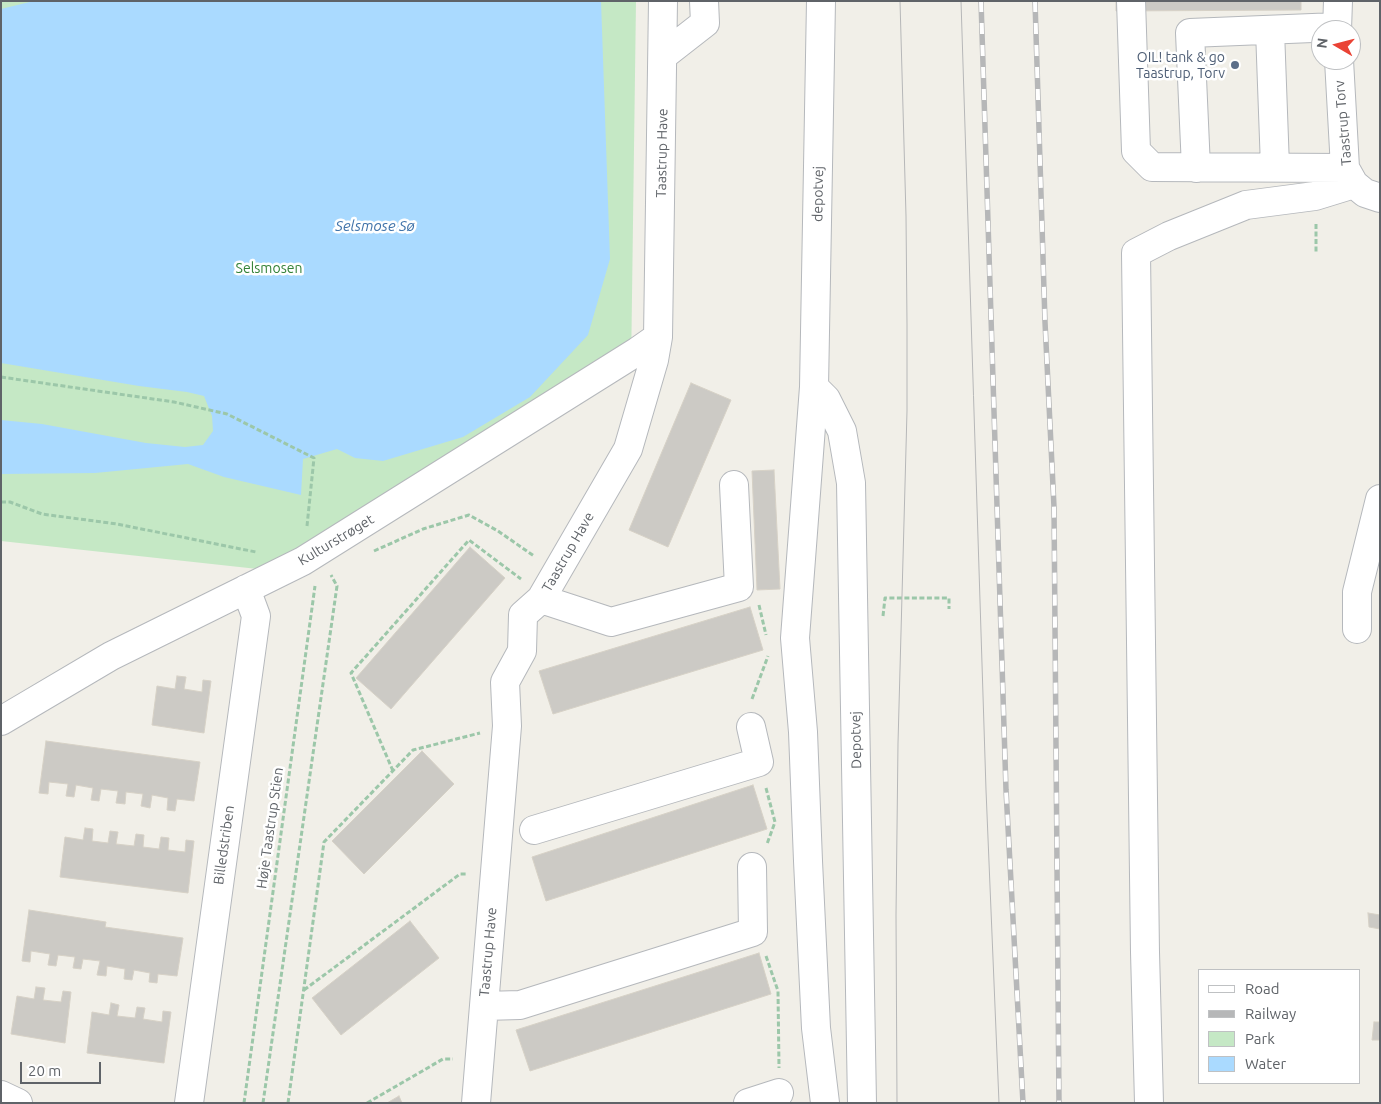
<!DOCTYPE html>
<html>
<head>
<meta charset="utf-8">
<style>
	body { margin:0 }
	#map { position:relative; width:1381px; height:1104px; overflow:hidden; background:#f1efe8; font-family:Ubuntu,sans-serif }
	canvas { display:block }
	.frame { position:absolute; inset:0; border:2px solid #5f6368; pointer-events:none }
	.legend { position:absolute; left:1198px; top:969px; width:162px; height:115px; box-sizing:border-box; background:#fff; border:1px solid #bfc1c3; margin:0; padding:6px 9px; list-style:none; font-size:15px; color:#5f6368 }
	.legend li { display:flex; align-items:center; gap:10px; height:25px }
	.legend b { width:25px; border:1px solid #bfc1c3 }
	.north { position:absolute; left:1311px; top:20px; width:50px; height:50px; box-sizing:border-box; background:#fff; border:1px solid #bfc1c3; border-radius:50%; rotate:278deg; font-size:14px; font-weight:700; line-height:20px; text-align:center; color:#5f6368 }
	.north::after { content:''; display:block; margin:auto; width:18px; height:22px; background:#ea4335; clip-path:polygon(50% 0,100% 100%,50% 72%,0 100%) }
	.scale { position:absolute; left:20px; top:1062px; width:81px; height:22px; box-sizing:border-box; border:2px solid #5f6368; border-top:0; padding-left:6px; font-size:15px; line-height:18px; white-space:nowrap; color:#5f6368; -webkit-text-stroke:4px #fff; paint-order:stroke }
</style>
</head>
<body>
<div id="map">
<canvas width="1381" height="1104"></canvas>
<div class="frame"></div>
<ul class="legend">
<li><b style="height:6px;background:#fff"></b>Road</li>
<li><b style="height:6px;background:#b6b7b8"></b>Railway</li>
<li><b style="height:14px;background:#c5e8c5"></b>Park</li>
<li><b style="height:14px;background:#aadaff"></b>Water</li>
</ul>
<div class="north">N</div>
<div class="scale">20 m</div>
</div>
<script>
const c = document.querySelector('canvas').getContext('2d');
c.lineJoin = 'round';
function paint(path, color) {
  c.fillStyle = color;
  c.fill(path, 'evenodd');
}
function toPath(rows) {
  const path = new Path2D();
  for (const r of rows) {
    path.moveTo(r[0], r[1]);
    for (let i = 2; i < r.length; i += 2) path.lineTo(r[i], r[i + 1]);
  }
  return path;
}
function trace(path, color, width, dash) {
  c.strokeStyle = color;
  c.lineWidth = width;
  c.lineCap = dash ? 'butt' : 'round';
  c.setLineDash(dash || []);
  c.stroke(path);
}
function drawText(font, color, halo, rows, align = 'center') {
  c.font = font + ' Ubuntu,sans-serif';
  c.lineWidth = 5;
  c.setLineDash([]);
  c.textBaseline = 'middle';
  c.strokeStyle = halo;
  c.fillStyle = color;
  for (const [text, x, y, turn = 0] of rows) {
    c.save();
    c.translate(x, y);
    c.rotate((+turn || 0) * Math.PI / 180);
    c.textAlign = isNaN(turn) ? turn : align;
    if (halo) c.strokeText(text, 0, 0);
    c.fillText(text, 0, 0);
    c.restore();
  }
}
const green = toPath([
	[1,1,636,1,631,370,276,571,1,541]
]);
const water = toPath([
	[34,1,601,1,610,259,588,335,530,397,463,437,383,461,355,458,337,449,303,459,301,495,224,477,188,464,95,473,1,474,1,420,42,424,146,443,185,447,203,445,213,431,212,416,204,396,187,392,139,386,1,363,1,9]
]);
const building = toPath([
	[1116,1,1301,1,1301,10,1116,11,1116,1],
	[691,383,731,400,668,547,629,530,691,383],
	[774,470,780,589,757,590,752,471,774,470],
	[470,547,505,578,391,709,356,678,470,547],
	[750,607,763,650,553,714,539,671,750,607],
	[177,676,186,677,184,689,202,692,203,680,211,681,204,733,152,725,157,686,175,689,177,676],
	[46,741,200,762,194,801,177,799,175,811,167,810,168,798,152,795,150,808,141,806,143,794,126,792,125,804,116,803,118,791,101,789,99,801,91,800,93,788,76,785,74,797,66,796,68,784,49,782,48,794,39,793,46,741],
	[422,751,454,784,364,874,332,841,422,751],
	[753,785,767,829,546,901,532,857,753,785],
	[85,828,93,829,92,841,108,843,110,831,118,832,116,844,134,846,136,834,144,835,143,847,159,849,161,837,169,838,168,850,185,852,186,840,194,841,188,893,60,877,65,837,83,840,85,828],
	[29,910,106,922,105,927,183,938,177,976,158,974,157,983,149,982,150,973,134,970,132,980,124,979,125,969,107,966,106,976,97,975,100,961,83,959,81,969,73,968,75,957,58,955,56,966,48,965,50,954,31,951,30,962,22,961,29,910],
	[1368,913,1380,915,1380,929,1369,927,1368,913],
	[410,921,439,958,341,1035,312,998,410,921],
	[759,953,771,994,530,1071,516,1030,759,953],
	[36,987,45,988,43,1000,61,1002,63,991,71,992,65,1043,11,1034,17,996,34,999,36,987],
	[111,1003,119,1005,117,1016,135,1018,137,1007,145,1008,143,1019,162,1022,163,1011,171,1012,164,1063,87,1053,92,1012,109,1015,111,1003],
	[1374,1022,1380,1022,1380,1040,1372,1040,1374,1022],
	[399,1096,402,1103,387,1103,399,1096]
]);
const path = toPath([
	[1316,224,1316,252],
	[1,377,174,402,227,414,314,458,307,526],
	[1,502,10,502,42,514,117,524,256,552],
	[374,551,423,529,469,515,498,531,534,556],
	[759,605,766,635],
	[883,616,885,598,949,598,949,609],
	[752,699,768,656],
	[393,771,351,673,469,540,521,579],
	[766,788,775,822,767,844],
	[766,956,778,991,779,1068],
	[304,990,460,874,467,874],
	[244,1103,315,586],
	[263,1103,337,586,331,575],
	[288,1103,324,842,413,750,480,733],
	[367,1103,443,1059,453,1059]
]);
const minor = toPath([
	[821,1,814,387,795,638,803,732,808,861,816,1028,825,1103],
	[1131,1,1136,151,1152,167,1345,168],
	[1270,30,1275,167],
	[1337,30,1338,1],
	[664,55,705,23,704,1],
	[1339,60,1345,168,1354,184,1365,193,1380,198],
	[1196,168,1190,33,1337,27],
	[814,387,826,399,842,431,851,483,862,1103],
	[541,599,611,622,739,587,734,485],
	[1357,629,1357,592,1380,499],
	[1,721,111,656,303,561,638,351,658,337],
	[534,830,759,762,751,727],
	[484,1006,520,1005,753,932,752,867],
	[1,1095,18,1103],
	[189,1103,256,616,246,589],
	[476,1103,507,726,505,682,522,651,523,615,541,599,628,449,654,360,658,337,663,1],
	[748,1103,779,1093],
	[1149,1103,1145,952,1136,253,1169,236,1246,205,1315,196,1354,184]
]);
const tram = toPath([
	[961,1,986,790,999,1103],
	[897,1103,896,915,898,743,907,411,907,324,906,216,900,1]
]);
const rail = toPath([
	[981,1,1006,790,1023,1103],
	[1035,1,1045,322,1054,507,1059,1103]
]);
const markers = [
	[1235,65,5,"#5c6f8a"]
];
const serviceNames = [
	["OIL! tank & go",1225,57],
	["Taastrup, Torv",1225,73]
];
const streetNames = [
	["Taastrup Torv",1343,123,-95],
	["Taastrup Have",662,153,-89],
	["depotvej",818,194,-89],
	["Kulturstrøget",336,540,-31],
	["Taastrup Have",568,552,-60],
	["Depotvej",856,740,-91],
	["Høje Taastrup Stien",270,828,-82],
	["Billedstriben",224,845,-82],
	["Taastrup Have",488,952,-85]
];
const parkNames = [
	["Selsmosen",269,268]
];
const waterNames = [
	["Selsmose Sø",375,226]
];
paint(green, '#c5e8c5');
paint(water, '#aadaff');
paint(building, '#cccac5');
trace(building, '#d6d1c6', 1);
trace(minor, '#b5b8bc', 30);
trace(path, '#9cc7a9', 3, [5, 2.5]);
trace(minor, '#fff', 28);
trace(tram, '#b6b7b8', 1);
trace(rail, '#b6b7b8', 5.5);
trace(rail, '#fff', 4, [11]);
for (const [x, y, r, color] of markers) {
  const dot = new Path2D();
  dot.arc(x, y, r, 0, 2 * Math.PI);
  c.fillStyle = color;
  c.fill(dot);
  trace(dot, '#fff', 2);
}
drawText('14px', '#4e5e75', '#fff', serviceNames, 'right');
drawText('14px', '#5f6368', '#fff', streetNames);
drawText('14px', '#348238', '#fff', parkNames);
drawText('italic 15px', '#4174aa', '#fff', waterNames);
</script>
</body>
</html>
